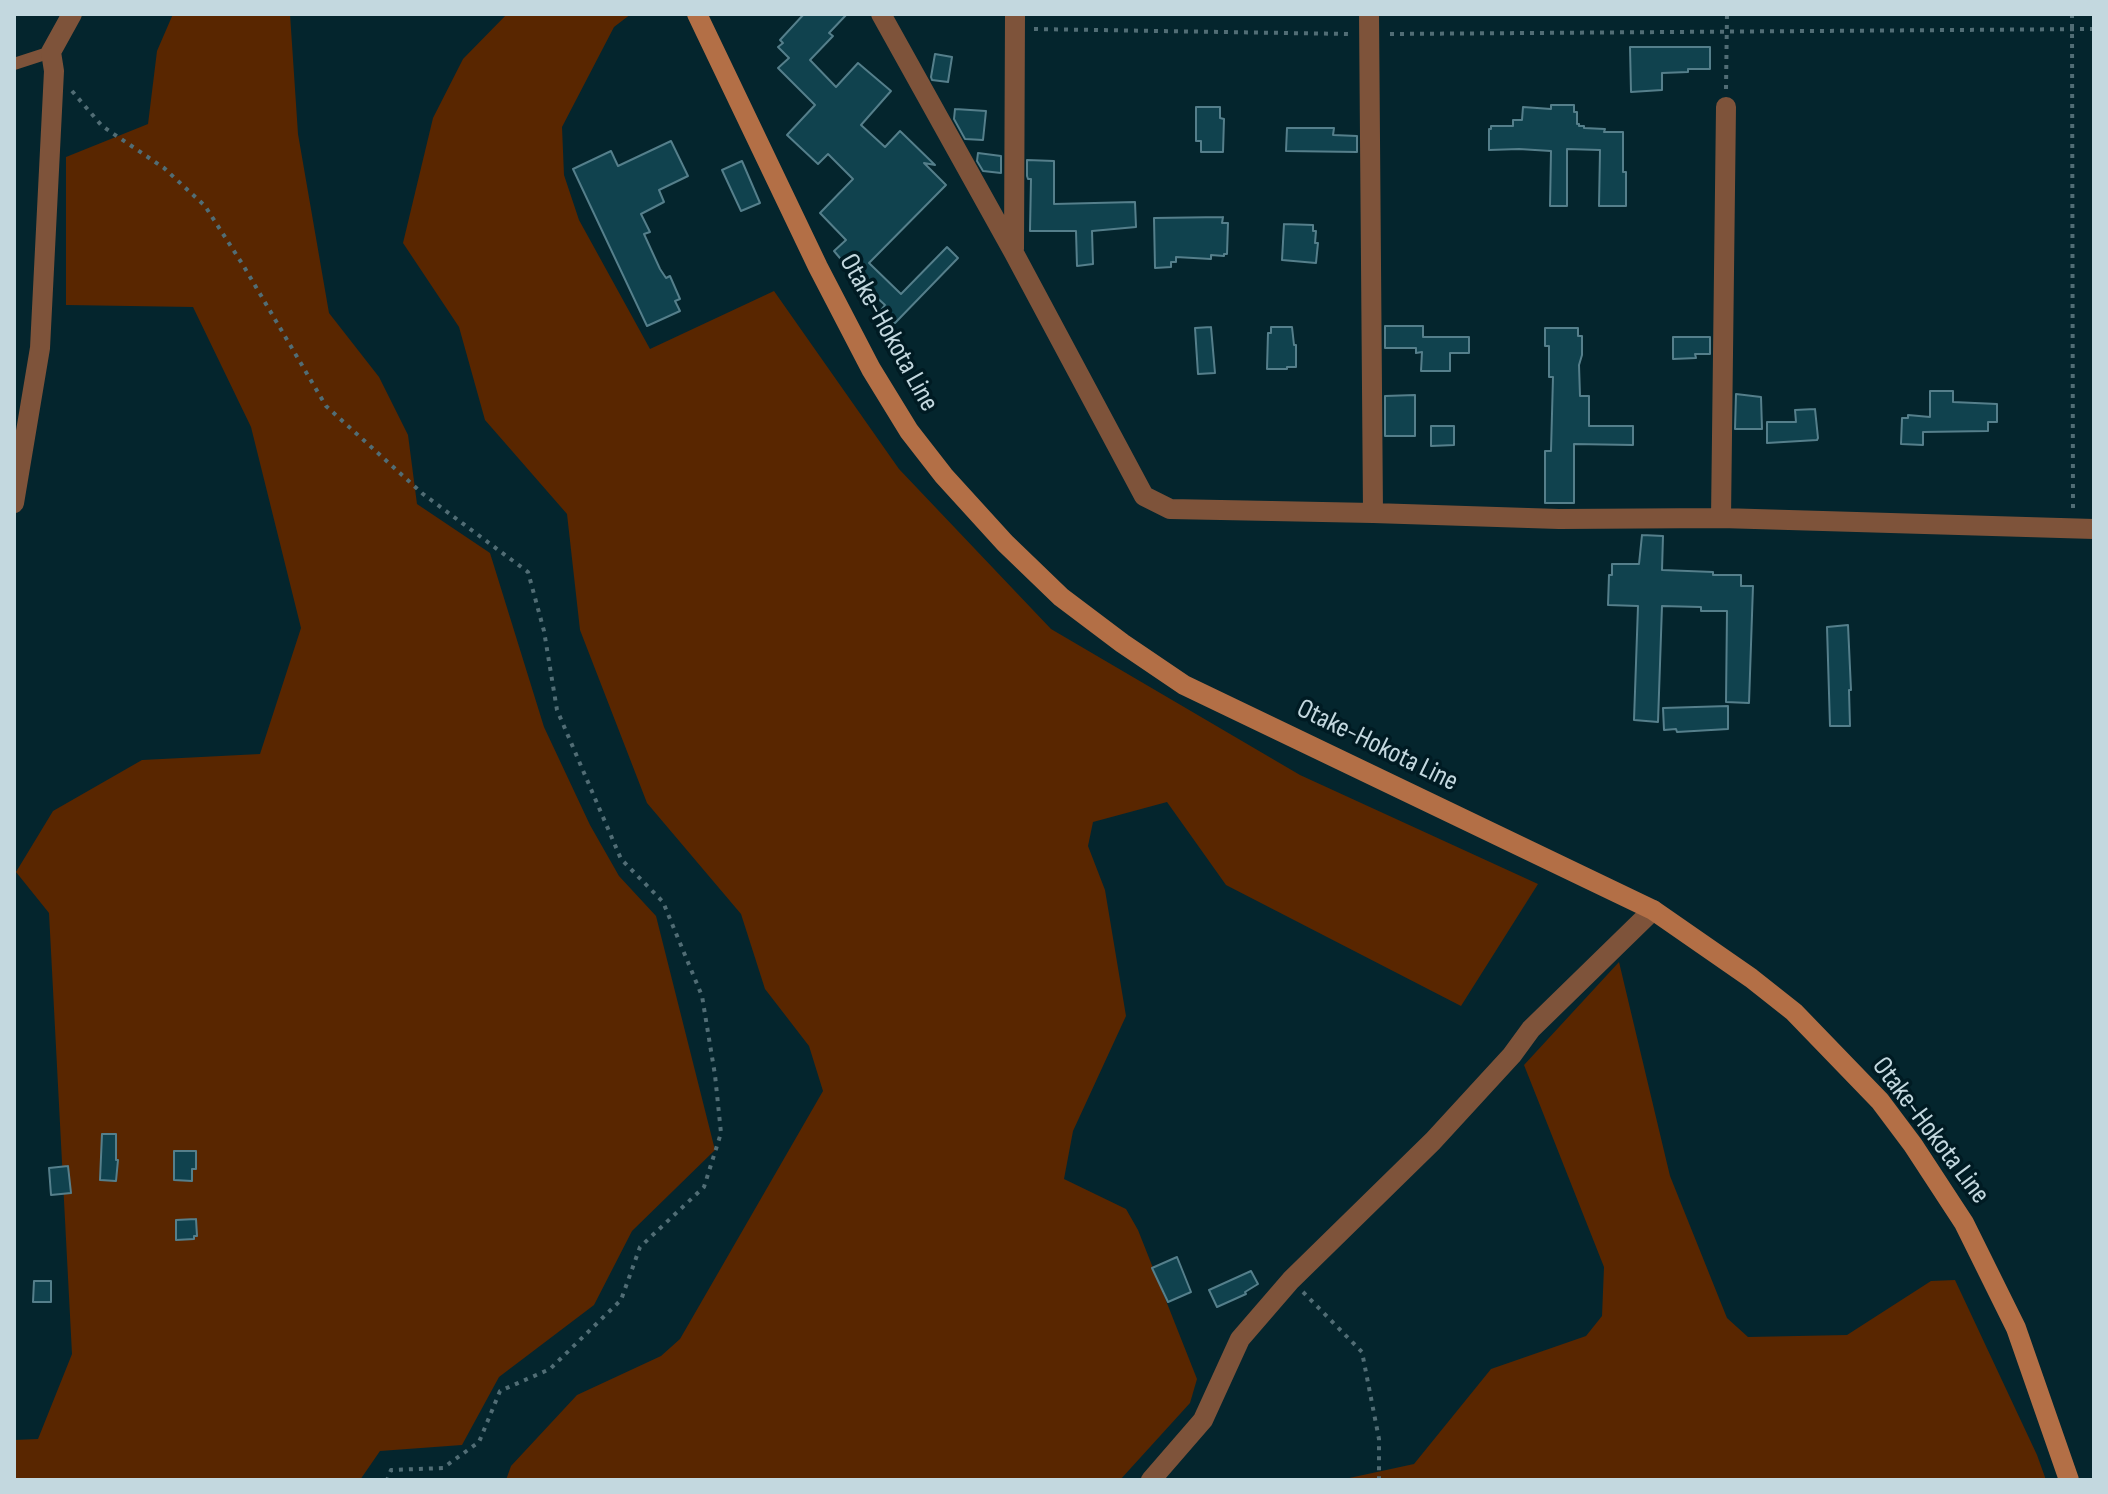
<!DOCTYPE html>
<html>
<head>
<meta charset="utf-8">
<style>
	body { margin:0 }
	#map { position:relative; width:2108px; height:1494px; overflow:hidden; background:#04252d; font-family:"Sofia Sans Condensed",sans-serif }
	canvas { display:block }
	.frame { position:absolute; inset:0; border:16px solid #c3d8df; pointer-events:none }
</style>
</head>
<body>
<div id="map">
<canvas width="2108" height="1494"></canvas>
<div class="frame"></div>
</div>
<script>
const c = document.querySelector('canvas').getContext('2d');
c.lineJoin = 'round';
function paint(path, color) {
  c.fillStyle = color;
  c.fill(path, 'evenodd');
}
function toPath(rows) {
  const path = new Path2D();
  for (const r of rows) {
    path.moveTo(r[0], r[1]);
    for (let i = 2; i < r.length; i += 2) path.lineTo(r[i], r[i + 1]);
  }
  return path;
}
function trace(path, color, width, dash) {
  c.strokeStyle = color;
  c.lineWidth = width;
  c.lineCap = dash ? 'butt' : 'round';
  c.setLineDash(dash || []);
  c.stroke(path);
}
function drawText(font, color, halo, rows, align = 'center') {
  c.font = font + ' "Sofia Sans Condensed",sans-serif';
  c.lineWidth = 7;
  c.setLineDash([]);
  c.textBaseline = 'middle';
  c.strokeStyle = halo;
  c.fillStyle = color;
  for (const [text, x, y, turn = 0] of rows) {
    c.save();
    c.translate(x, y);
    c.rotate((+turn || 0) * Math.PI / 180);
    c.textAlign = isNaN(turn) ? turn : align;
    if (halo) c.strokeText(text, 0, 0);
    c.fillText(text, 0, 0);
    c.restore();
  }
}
const green = toPath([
	[173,14,290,14,298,134,329,313,379,377,408,435,417,504,490,553,544,727,590,825,619,876,656,916,715,1150,632,1231,594,1305,499,1377,462,1445,380,1451,360,1480,14,1480,14,1440,38,1439,72,1354,49,913,16,872,53,811,142,760,260,754,301,628,251,427,193,307,66,305,66,157,148,124,157,51],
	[507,14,631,14,614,27,562,127,564,175,579,220,650,349,774,291,899,469,1051,629,1300,775,1538,884,1461,1006,1226,885,1167,802,1093,822,1088,846,1105,890,1126,1016,1073,1131,1064,1179,1126,1209,1138,1230,1197,1379,1190,1403,1120,1480,506,1480,511,1466,577,1395,661,1356,680,1339,823,1091,809,1046,765,989,741,914,647,803,580,630,567,514,485,420,459,327,403,243,433,118,463,59],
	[1619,962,1670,1176,1727,1318,1748,1337,1847,1335,1931,1281,1955,1280,2037,1455,2046,1480,1340,1480,1414,1464,1491,1369,1586,1336,1602,1316,1604,1267,1524,1065]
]);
const building = toPath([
	[804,14,847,14,829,33,833,36,810,60,836,87,858,63,891,91,861,125,885,147,900,131,935,165,924,163,946,185,869,263,901,294,947,247,958,258,895,323,881,310,885,305,861,283,834,251,846,240,820,213,853,179,828,154,818,164,787,135,815,105,778,68,789,58,778,47,783,43,780,40,804,14],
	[1630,47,1710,47,1710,69,1688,69,1688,72,1662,73,1662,90,1631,92,1630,47],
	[935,54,952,57,948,82,932,80,931,77,935,54],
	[1551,105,1574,105,1574,112,1577,112,1577,124,1579,124,1579,126,1584,126,1584,128,1605,129,1604,132,1623,132,1623,172,1626,172,1626,206,1599,206,1600,150,1567,149,1567,206,1550,206,1551,151,1519,149,1489,150,1489,129,1491,129,1491,126,1513,126,1513,120,1522,120,1523,107,1551,109,1551,105],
	[1196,107,1220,107,1220,118,1224,119,1223,152,1201,152,1201,141,1196,141,1196,107],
	[955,109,986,111,983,140,965,139,954,119,955,109],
	[1287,128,1334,128,1333,135,1357,136,1357,152,1286,151,1287,128],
	[671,141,688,176,659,190,664,202,641,214,650,232,644,234,660,269,666,278,670,276,680,299,675,301,680,311,647,326,573,169,611,151,618,166,671,141],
	[978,153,1001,156,1001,173,983,171,977,161,978,153],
	[1027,160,1054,161,1054,204,1135,202,1136,227,1092,231,1093,264,1077,266,1076,231,1030,231,1031,179,1028,179,1027,176,1027,160],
	[742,161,760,203,741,211,722,170,742,161],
	[1223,217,1222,223,1228,223,1227,254,1224,254,1224,256,1211,255,1211,259,1176,257,1176,262,1171,262,1171,267,1155,268,1154,218,1223,217],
	[1284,224,1313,225,1313,231,1316,231,1315,243,1318,243,1316,263,1282,260,1284,224],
	[1385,326,1423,326,1423,337,1469,337,1469,353,1450,353,1450,371,1421,371,1422,352,1416,353,1416,348,1385,348,1385,326],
	[1211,327,1215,373,1198,374,1195,328,1211,327],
	[1271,327,1292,327,1294,345,1296,345,1296,367,1287,367,1287,369,1267,369,1268,333,1271,333,1271,327],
	[1545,328,1578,328,1578,336,1582,336,1582,355,1579,365,1580,396,1589,396,1589,426,1633,426,1633,445,1574,444,1574,503,1545,503,1545,451,1551,451,1553,377,1549,377,1549,346,1545,346,1545,328],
	[1673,337,1710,337,1710,354,1695,354,1696,358,1673,359,1673,337],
	[1930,391,1953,391,1953,402,1997,404,1997,422,1988,422,1988,431,1923,432,1923,445,1901,444,1902,418,1908,418,1908,415,1930,417,1930,391],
	[1736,394,1761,397,1762,429,1735,429,1736,394],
	[1415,395,1415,436,1385,436,1385,396,1415,395],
	[1815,409,1818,438,1817,440,1767,443,1767,422,1796,422,1795,410,1815,409],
	[1431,426,1454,426,1454,445,1431,446,1431,426],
	[1642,535,1663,536,1662,570,1713,572,1713,575,1741,575,1741,586,1753,586,1749,703,1726,702,1727,611,1701,611,1701,607,1662,606,1658,722,1634,720,1638,606,1608,605,1609,575,1612,575,1612,564,1639,564,1642,535],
	[1848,625,1851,690,1849,690,1850,726,1830,726,1827,627,1848,625],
	[1728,706,1728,729,1677,732,1676,729,1664,730,1663,708,1728,706],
	[102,1134,116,1134,116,1160,118,1160,116,1181,100,1180,102,1134],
	[174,1151,196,1151,196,1169,192,1169,192,1181,174,1180,174,1151],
	[68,1166,71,1193,51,1195,49,1168,68,1166],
	[196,1219,197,1236,194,1236,194,1239,176,1240,176,1220,196,1219],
	[1177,1257,1191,1292,1168,1302,1152,1268,1177,1257],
	[1251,1271,1258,1284,1245,1292,1246,1294,1217,1307,1209,1290,1251,1271],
	[34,1281,51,1281,51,1302,33,1302,34,1281]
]);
const path = toPath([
	[2072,14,2073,510],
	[1034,29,1349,34],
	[1390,34,2094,29],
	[1726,89,1727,14],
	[72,91,102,126,164,168,205,206,243,265,326,406,423,494,528,572,544,631,557,710,621,859,663,902,702,996,715,1075,721,1133,704,1187,640,1247,621,1300,550,1369,500,1391,479,1442,443,1468,391,1470,387,1480],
	[1303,1292,1362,1352,1379,1439,1379,1480]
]);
const service = toPath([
	[14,64,51,52]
]);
const minor = toPath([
	[881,14,1014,253,1144,496,1170,509,1373,513,1559,519,1721,518,2094,529],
	[1369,14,1373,513],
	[1014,249,1015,14],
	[14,503,40,348,54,71,51,52,72,14],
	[1721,518,1726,107],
	[1151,1480,1203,1420,1240,1339,1291,1280,1433,1141,1512,1055,1531,1029,1653,910]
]);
const secondary = toPath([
	[697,14,818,267,871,369,909,431,944,476,1005,543,1061,597,1122,643,1184,685,1653,910,1751,978,1794,1012,1880,1101,1913,1145,1964,1223,2016,1328,2069,1480]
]);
const streetNames = [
	["Otake-Hokota Line",888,333,61],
	["Otake-Hokota Line",1377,746,26],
	["Otake-Hokota Line",1930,1131,53]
];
paint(green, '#592600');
paint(building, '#10424e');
trace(building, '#557f8b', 2);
trace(path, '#516d75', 4, [4, 6]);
trace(service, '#7e533a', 12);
trace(minor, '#7e533a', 20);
trace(secondary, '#b36f46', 20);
drawText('28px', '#c3d8df', '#001b23', streetNames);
</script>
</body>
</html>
